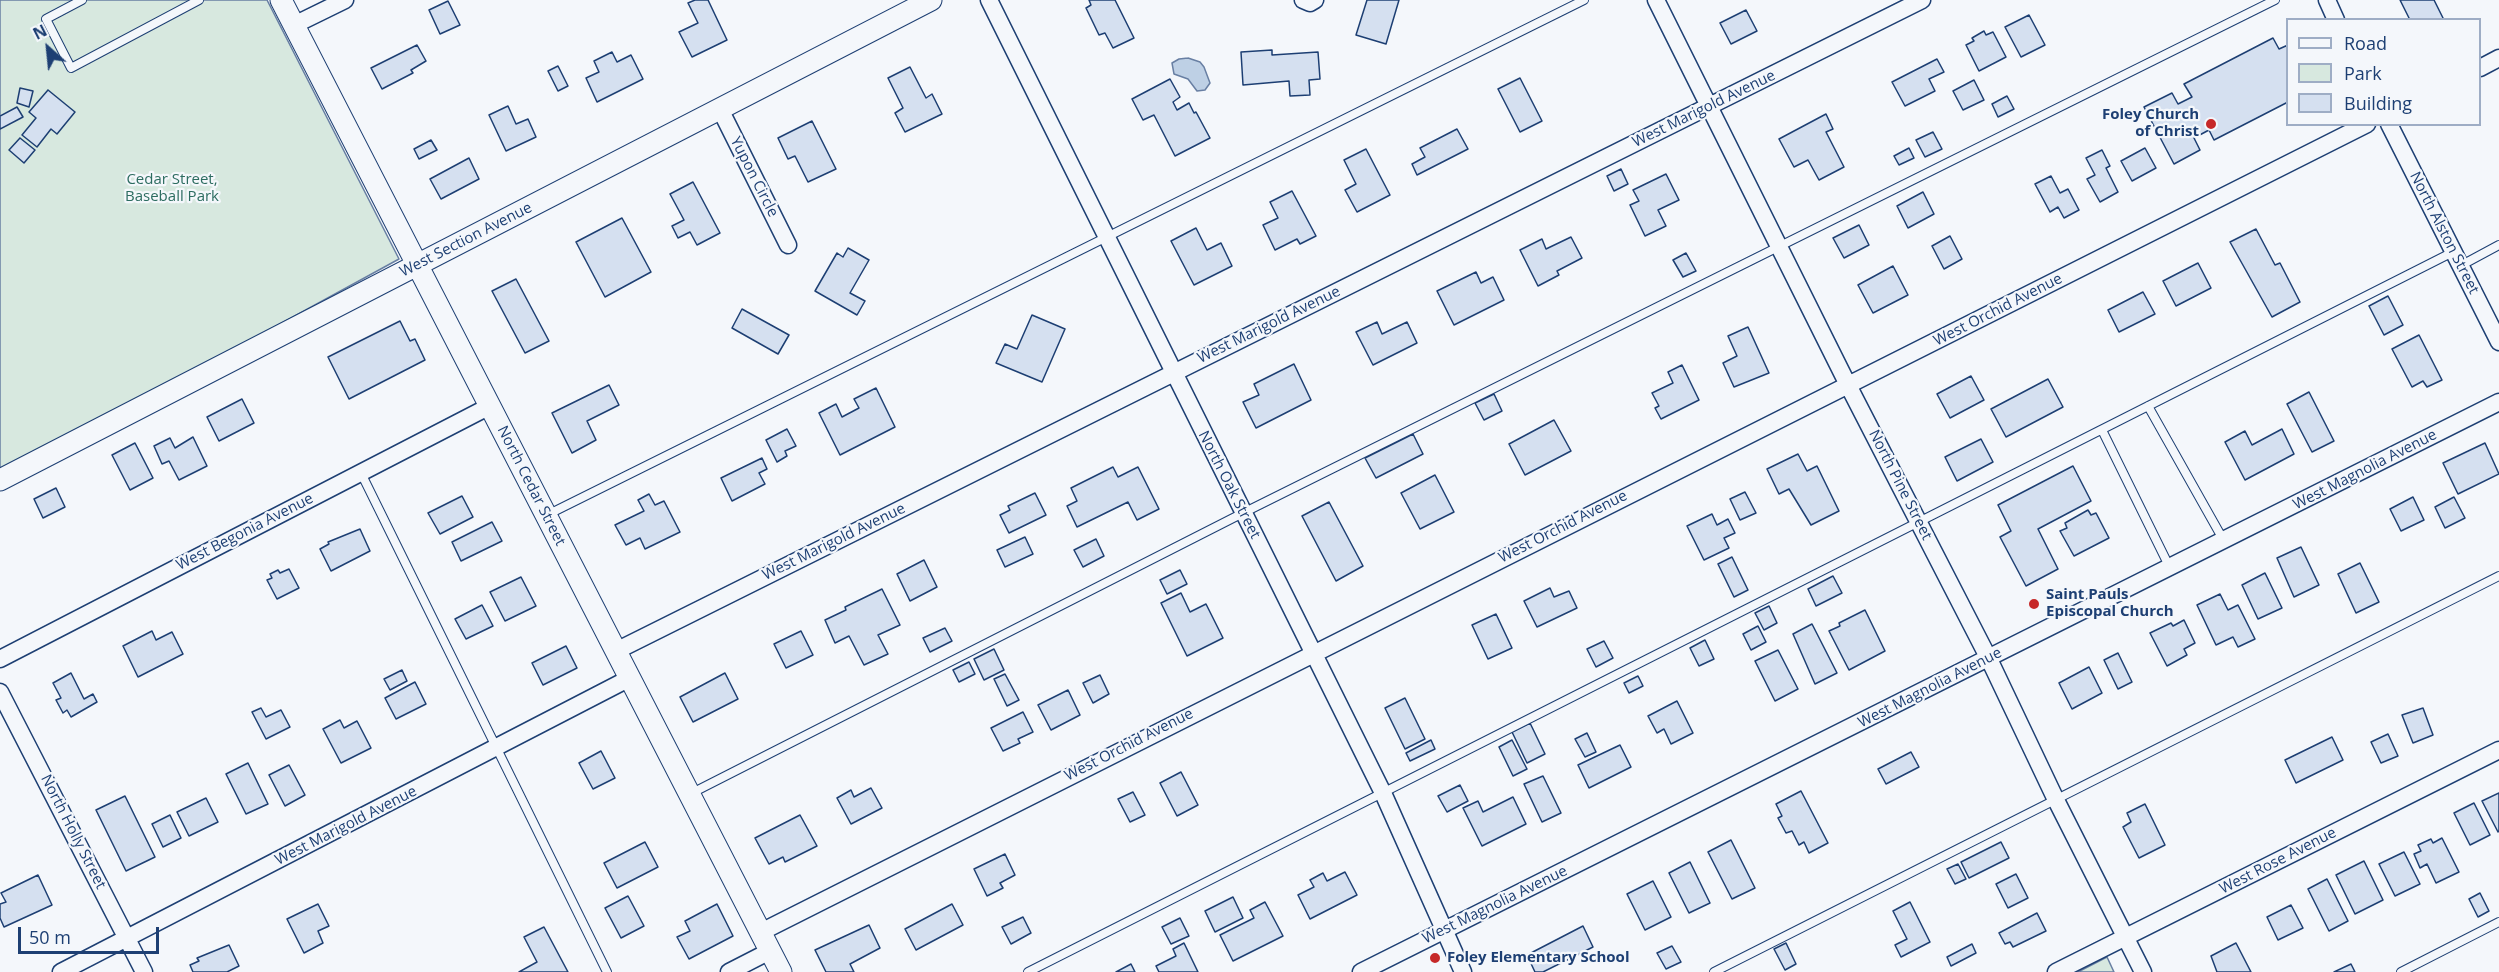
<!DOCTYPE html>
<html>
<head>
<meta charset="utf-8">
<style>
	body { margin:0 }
	#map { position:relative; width:2499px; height:972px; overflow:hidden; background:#f4f7fb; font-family:"Open Sans",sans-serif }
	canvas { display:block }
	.legend { position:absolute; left:2286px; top:18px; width:195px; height:108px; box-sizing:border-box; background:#f4f7fb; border:2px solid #9eadc5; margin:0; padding:8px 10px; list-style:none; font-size:18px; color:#1d3f73 }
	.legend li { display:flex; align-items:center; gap:12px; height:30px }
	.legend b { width:30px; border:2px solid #9eadc5 }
	.north { position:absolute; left:18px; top:18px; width:60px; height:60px; -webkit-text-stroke:4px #f4f7fb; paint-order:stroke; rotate:333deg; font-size:16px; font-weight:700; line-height:24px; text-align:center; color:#1d3f73 }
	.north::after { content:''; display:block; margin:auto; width:21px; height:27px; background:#1d3f73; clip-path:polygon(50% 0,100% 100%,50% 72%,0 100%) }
	.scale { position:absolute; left:18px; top:927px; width:141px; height:27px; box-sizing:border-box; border:3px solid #1d3f73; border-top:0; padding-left:8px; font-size:18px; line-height:21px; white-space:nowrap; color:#1d3f73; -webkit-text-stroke:4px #f4f7fb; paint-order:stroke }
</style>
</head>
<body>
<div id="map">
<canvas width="2499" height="972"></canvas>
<ul class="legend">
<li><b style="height:8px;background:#f4f7fb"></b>Road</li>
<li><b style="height:16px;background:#d7e8df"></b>Park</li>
<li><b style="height:16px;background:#d5e0f0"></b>Building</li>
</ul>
<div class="north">N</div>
<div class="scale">50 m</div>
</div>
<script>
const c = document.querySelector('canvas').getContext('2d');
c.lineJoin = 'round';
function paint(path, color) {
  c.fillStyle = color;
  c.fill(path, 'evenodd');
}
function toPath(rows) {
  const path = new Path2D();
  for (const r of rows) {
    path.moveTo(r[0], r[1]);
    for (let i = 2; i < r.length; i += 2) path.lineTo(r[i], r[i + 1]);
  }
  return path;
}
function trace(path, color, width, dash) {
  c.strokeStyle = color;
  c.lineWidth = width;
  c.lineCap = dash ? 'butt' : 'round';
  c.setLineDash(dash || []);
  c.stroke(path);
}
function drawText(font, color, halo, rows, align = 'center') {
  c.font = font + ' "Open Sans",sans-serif';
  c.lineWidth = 4.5;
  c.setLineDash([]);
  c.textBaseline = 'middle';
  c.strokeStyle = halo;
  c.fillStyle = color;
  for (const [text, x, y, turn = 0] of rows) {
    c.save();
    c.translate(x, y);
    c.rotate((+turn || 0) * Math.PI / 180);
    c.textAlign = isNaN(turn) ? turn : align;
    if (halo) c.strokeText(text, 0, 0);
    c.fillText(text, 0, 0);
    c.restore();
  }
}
const green = toPath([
	[0,0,267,0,399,259,0,477,0,0],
	[2107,957,2114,972,2078,972,2107,957]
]);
const water = toPath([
	[1188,58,1200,62,1204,67,1210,83,1205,90,1197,91,1188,79,1174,74,1172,63,1179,59,1188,58]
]);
const building = toPath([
	[695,0,708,0,727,40,692,57,679,32,698,23,688,3,695,0],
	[1089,0,1115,0,1134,38,1113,48,1105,33,1099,35,1086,8,1091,5,1089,0],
	[1367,0,1399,0,1386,44,1356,35,1367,0],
	[2400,0,2434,0,2444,20,2410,20,2400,0],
	[448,1,460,25,440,34,429,10,448,1],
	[1746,10,1757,31,1731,44,1720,23,1746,10],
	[2029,15,2045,45,2021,57,2005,27,2029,15],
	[1984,31,1986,35,1993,32,2006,57,1979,71,1966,45,1974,41,1972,38,1984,31],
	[2273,38,2279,49,2288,45,2288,102,2214,140,2209,130,2194,138,2200,150,2174,164,2144,107,2172,93,2178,104,2192,97,2184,84,2273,38],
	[417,45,426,61,411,70,413,73,382,89,371,68,417,45],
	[1272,50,1272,55,1318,52,1320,79,1309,80,1310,95,1290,96,1289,81,1243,85,1241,52,1272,50],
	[612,52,617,62,631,55,643,79,597,102,586,78,599,72,594,61,612,52],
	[1937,59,1944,72,1929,79,1935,91,1905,106,1892,82,1937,59],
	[558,66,568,86,558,91,548,71,558,66],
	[910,67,926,98,932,94,942,114,905,132,895,113,903,108,888,78,910,67],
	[1520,78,1542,121,1520,132,1498,89,1520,78],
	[1170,79,1180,97,1173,102,1177,110,1189,103,1194,113,1196,112,1210,138,1175,156,1154,115,1143,120,1132,99,1170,79],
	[1974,80,1984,100,1963,110,1953,91,1974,80],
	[20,88,33,91,29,107,17,103,20,88],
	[48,90,75,112,57,134,51,129,37,147,22,135,36,118,29,112,48,90],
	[2007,96,2014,109,1998,117,1992,104,2007,96],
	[508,106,516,124,528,119,536,137,506,151,489,115,508,106],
	[17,107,23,117,0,129,0,116,17,107],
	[1826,114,1833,129,1826,132,1844,167,1819,180,1808,160,1794,167,1779,139,1826,114],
	[812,121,836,169,808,182,795,156,788,159,778,138,812,121],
	[1457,129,1468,149,1417,175,1412,164,1425,157,1420,148,1457,129],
	[1933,132,1942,149,1925,157,1916,140,1933,132],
	[20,138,35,150,24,163,9,150,20,138],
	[431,140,437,150,419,159,414,149,431,140],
	[1909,148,1914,158,1899,165,1894,156,1909,148],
	[2145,148,2156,168,2132,181,2121,161,2145,148],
	[1366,149,1390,195,1357,212,1345,190,1356,184,1344,160,1366,149],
	[2102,150,2110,166,2106,168,2118,192,2100,202,2087,179,2095,175,2086,158,2102,150],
	[469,158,479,179,441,199,430,179,469,158],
	[1621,169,1628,184,1614,191,1607,176,1621,169],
	[1666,174,1679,200,1658,210,1666,226,1645,236,1630,205,1639,201,1633,190,1666,174],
	[2051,176,2060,193,2068,189,2079,210,2064,218,2058,207,2050,212,2035,184,2051,176],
	[693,182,720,233,697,245,690,232,678,238,672,226,684,220,670,194,693,182],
	[1292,191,1316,236,1300,244,1297,239,1275,250,1263,225,1278,218,1270,202,1292,191],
	[1923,192,1934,214,1908,228,1897,206,1923,192],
	[622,218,651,272,605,297,576,242,622,218],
	[1859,225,1869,245,1844,258,1833,238,1859,225],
	[1196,228,1207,250,1221,243,1232,266,1194,285,1171,241,1196,228],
	[2256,229,2275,265,2280,263,2300,302,2272,317,2230,242,2256,229],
	[1950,236,1962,259,1944,269,1932,246,1950,236],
	[1571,237,1582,258,1557,271,1559,275,1538,286,1520,250,1542,239,1546,249,1571,237],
	[848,248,869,260,850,293,865,301,857,315,815,291,837,253,843,257,848,248],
	[1686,253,1696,271,1683,277,1673,260,1686,253],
	[2198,263,2211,288,2176,306,2163,281,2198,263],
	[1893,266,1908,295,1873,313,1858,285,1893,266],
	[1476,272,1481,283,1493,277,1504,300,1454,325,1437,291,1476,272],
	[516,279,549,341,525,353,492,291,516,279],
	[2143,292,2155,314,2119,332,2108,310,2143,292],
	[2388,296,2403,325,2384,335,2369,306,2388,296],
	[742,309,789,335,778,354,732,328,742,309],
	[1032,315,1065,329,1042,382,996,363,1005,344,1017,349,1032,315],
	[400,321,410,341,415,339,425,360,349,399,328,357,400,321],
	[1377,322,1382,334,1407,322,1417,343,1373,365,1356,332,1377,322],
	[1748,327,1769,373,1734,387,1723,363,1737,356,1728,336,1748,327],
	[2419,335,2442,380,2427,387,2423,381,2412,387,2392,349,2419,335],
	[1294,364,1311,400,1256,428,1243,402,1259,395,1254,384,1294,364],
	[1682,365,1699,400,1661,419,1655,408,1659,406,1652,393,1673,383,1668,372,1682,365],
	[1971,376,1984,400,1950,418,1937,394,1971,376],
	[2048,379,2063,407,2006,437,1991,409,2048,379],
	[609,385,619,405,587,421,596,440,572,453,552,413,609,385],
	[876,388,895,427,840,455,819,413,836,404,842,417,859,408,854,399,876,388],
	[2309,392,2334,441,2312,452,2287,404,2309,392],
	[1494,394,1502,411,1484,420,1475,403,1494,394],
	[242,399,254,423,219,441,207,417,242,399],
	[1554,420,1571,451,1525,475,1509,444,1554,420],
	[787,429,796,446,785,451,787,456,777,462,766,440,787,429],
	[2282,429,2294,454,2245,480,2225,442,2245,431,2252,445,2282,429],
	[1413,434,1423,454,1376,478,1365,458,1413,434],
	[193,437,207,466,179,480,169,461,162,464,154,446,170,438,175,448,193,437],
	[1981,439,1993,462,1957,481,1945,457,1981,439],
	[135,443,153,478,130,490,112,455,135,443],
	[2485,443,2499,474,2458,494,2443,463,2485,443],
	[1798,454,1807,471,1817,466,1839,511,1811,525,1789,489,1779,494,1767,469,1798,454],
	[762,458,767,469,759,473,765,484,732,501,721,478,762,458],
	[2073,466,2091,501,2038,529,2058,569,2026,586,2000,537,2011,531,1998,505,2073,466],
	[1113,467,1118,477,1138,467,1159,509,1137,520,1128,502,1077,527,1067,506,1077,501,1071,488,1113,467],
	[1435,475,1454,512,1420,529,1401,493,1435,475],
	[56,488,65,507,43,518,34,499,56,488],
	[1745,492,1756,513,1740,520,1730,499,1745,492],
	[1035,493,1046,515,1009,533,1000,515,1010,510,1008,506,1035,493],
	[649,494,655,505,664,501,680,532,645,549,640,538,626,545,615,525,644,511,638,500,649,494],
	[462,496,473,517,440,534,428,513,462,496],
	[2413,497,2424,520,2401,531,2390,509,2413,497],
	[2454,497,2465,518,2445,528,2435,507,2454,497],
	[1329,502,1363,566,1336,581,1302,516,1329,502],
	[2088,510,2091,515,2096,513,2109,538,2074,556,2060,531,2067,528,2065,523,2088,510],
	[1712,514,1717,525,1728,519,1735,533,1724,538,1729,548,1704,560,1687,526,1712,514],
	[492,522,502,541,461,561,452,542,492,522],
	[360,529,370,551,331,571,320,549,329,544,328,542,360,529],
	[1025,537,1033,554,1005,567,997,550,1025,537],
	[1096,539,1104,556,1083,567,1074,550,1096,539],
	[2301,547,2319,585,2294,597,2277,558,2301,547],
	[1732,557,1748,590,1734,597,1718,564,1732,557],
	[924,560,937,587,910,601,897,574,924,560],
	[2360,563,2379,602,2356,613,2338,574,2360,563],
	[289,569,299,588,277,599,267,580,272,578,270,574,278,570,280,573,289,569],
	[1180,570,1187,584,1167,594,1160,580,1180,570],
	[2265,573,2282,608,2258,619,2242,585,2265,573],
	[1833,576,1842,593,1816,606,1808,589,1833,576],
	[521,577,536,606,505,621,490,592,521,577],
	[1550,588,1554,597,1569,591,1577,608,1537,627,1524,601,1550,588],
	[882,589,900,625,878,635,888,654,864,665,849,636,835,643,825,620,846,610,845,607,882,589],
	[1181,593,1190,612,1206,604,1223,638,1187,656,1161,603,1181,593],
	[2220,594,2228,610,2238,605,2255,639,2238,647,2233,637,2216,645,2197,605,2220,594],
	[482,605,493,626,466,639,455,619,482,605],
	[1769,606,1777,623,1764,630,1755,613,1769,606],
	[1865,610,1885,651,1849,670,1829,631,1840,626,1839,623,1865,610],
	[1496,614,1512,648,1488,659,1472,625,1496,614],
	[2184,620,2195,643,2184,649,2187,655,2167,666,2150,633,2171,623,2173,626,2184,620],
	[1812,624,1837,673,1815,684,1793,634,1812,624],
	[1758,626,1766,642,1751,650,1743,634,1758,626],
	[945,628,952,641,930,652,923,638,945,628],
	[152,631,156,640,172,632,183,654,138,677,123,646,152,631],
	[801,631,813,655,786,668,774,644,801,631],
	[1705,640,1714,659,1699,666,1690,648,1705,640],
	[1604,641,1613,658,1596,667,1587,649,1604,641],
	[566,646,577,668,543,685,532,663,566,646],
	[994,649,1004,670,984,680,974,659,994,649],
	[1778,650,1798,689,1775,701,1755,661,1778,650],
	[2118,653,2132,682,2118,689,2104,660,2118,653],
	[969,662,975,674,959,682,953,670,969,662],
	[2089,667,2102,693,2072,709,2059,683,2089,667],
	[402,670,407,681,390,690,384,679,402,670],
	[71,673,84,699,93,694,97,702,71,717,67,710,63,713,56,700,61,698,53,683,71,673],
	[725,673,738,699,693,722,680,697,725,673],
	[1005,674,1019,700,1007,706,994,679,1005,674],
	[1100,675,1109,694,1093,703,1083,683,1100,675],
	[1638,676,1643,686,1629,693,1624,683,1638,676],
	[415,682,426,704,396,719,385,698,415,682],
	[1068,690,1080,715,1051,730,1038,705,1068,690],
	[1405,698,1425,739,1405,749,1385,708,1405,698],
	[1677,701,1693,733,1671,744,1664,729,1657,733,1648,716,1677,701],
	[261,708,266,717,281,710,290,727,266,739,252,712,261,708],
	[2423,708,2433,735,2413,743,2402,715,2423,708],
	[1023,712,1033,732,1018,739,1020,743,1003,751,991,728,1023,712],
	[340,720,344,728,357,721,371,748,341,763,323,729,340,720],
	[1530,723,1545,754,1527,763,1512,732,1530,723],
	[1587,733,1596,752,1585,757,1575,739,1587,733],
	[2388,734,2398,756,2381,763,2371,742,2388,734],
	[2332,737,2343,760,2296,783,2285,760,2332,737],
	[1431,740,1435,749,1410,761,1406,753,1431,740],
	[1512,740,1527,769,1513,776,1499,747,1512,740],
	[1620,745,1631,767,1589,788,1578,765,1620,745],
	[601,751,615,778,593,789,579,763,601,751],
	[1911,752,1919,767,1886,784,1878,769,1911,752],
	[248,763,268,804,246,814,226,774,248,763],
	[289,765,305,795,285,806,269,775,289,765],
	[1181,772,1198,805,1177,816,1160,783,1181,772],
	[1543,776,1561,813,1542,822,1524,784,1543,776],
	[1460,785,1468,801,1447,812,1438,796,1460,785],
	[871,788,882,808,851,824,837,798,851,790,854,797,871,788],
	[1801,791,1828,843,1809,853,1804,842,1799,845,1792,831,1786,833,1778,818,1782,816,1776,804,1801,791],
	[1133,792,1145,815,1130,822,1118,799,1133,792],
	[2499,793,2499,831,2498,832,2482,801,2499,793],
	[125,796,155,857,126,871,96,810,125,796],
	[1513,797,1526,824,1482,846,1463,808,1478,801,1483,812,1513,797],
	[206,798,218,822,189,836,177,812,206,798],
	[2474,803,2490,835,2470,845,2454,813,2474,803],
	[2145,804,2165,845,2139,858,2123,827,2131,822,2127,813,2145,804],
	[170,815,181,838,163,847,152,824,170,815],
	[800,815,817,846,785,862,783,857,769,864,755,838,800,815],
	[2442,838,2459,872,2436,883,2427,864,2420,868,2414,854,2421,851,2418,845,2431,839,2433,843,2442,838],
	[1731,840,1755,888,1732,899,1708,852,1731,840],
	[645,842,658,867,617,888,604,863,645,842],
	[2001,842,2009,858,1969,878,1961,862,2001,842],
	[2404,852,2420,884,2395,896,2379,864,2404,852],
	[1005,854,1015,875,1000,883,1003,888,987,896,974,869,1005,854],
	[2364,861,2383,900,2355,914,2336,875,2364,861],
	[1690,862,1710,903,1689,913,1669,873,1690,862],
	[1958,864,1966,879,1955,884,1947,869,1958,864],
	[1345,872,1357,895,1310,919,1298,895,1314,887,1310,880,1323,873,1327,881,1345,872],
	[2016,874,2028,898,2008,908,1996,884,2016,874],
	[38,875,52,905,4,927,0,918,0,904,6,902,1,893,38,875],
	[2327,879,2348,921,2329,931,2308,889,2327,879],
	[1653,881,1671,917,1645,930,1627,894,1653,881],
	[2480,893,2489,911,2478,917,2469,899,2480,893],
	[628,896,644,926,621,938,605,908,628,896],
	[1233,897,1243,918,1215,932,1205,911,1233,897],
	[1265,902,1283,936,1233,961,1220,935,1254,918,1250,910,1265,902],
	[1910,902,1930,942,1901,957,1895,945,1907,939,1893,911,1910,902],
	[318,904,329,926,318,931,323,943,304,953,287,919,318,904],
	[717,904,733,936,689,959,677,937,690,931,685,921,717,904],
	[952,904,963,925,916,950,905,929,952,904],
	[2291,905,2303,928,2278,940,2267,917,2291,905],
	[2037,913,2046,931,2013,947,2010,942,2005,944,1999,933,2037,913],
	[1023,917,1031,933,1011,944,1002,927,1023,917],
	[1180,918,1189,936,1171,944,1162,927,1180,918],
	[869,925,880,948,850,964,854,972,826,972,815,950,869,925],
	[1583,926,1593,947,1543,972,1535,972,1527,955,1583,926],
	[544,927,568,972,519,972,537,962,524,937,544,927],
	[1184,943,1198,972,1159,972,1156,966,1176,956,1173,949,1184,943],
	[1786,943,1796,964,1785,970,1774,949,1786,943],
	[2236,943,2251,972,2217,972,2211,956,2236,943],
	[1972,944,1976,953,1951,966,1947,957,1972,944],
	[229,945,239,966,227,972,193,972,190,965,199,961,197,958,229,945],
	[1672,946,1681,962,1666,969,1657,953,1672,946],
	[1131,964,1135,972,1116,972,1131,964],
	[2351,964,2355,972,2334,972,2351,964]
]);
const service = toPath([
	[82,0,46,19,71,68,199,0],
	[2460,266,2499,245],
	[2148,406,2224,541],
	[2102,430,2170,568],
	[361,473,607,972],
	[547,515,1584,0],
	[690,794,1243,513,2275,0],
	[1028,972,2453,252],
	[1714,972,2499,576],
	[2401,972,2499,922]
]);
const minor = toPath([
	[989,0,1383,793,1463,972],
	[1303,0,1310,3,1315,0],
	[1656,0,1848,385,1989,659,2056,800,2143,972],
	[2327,0,2336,20],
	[294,25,345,0],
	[2480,68,2499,58],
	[720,109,788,245],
	[2389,124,2499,342],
	[616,651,1922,0],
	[0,659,490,406],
	[0,692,144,972],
	[761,932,2367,124],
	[61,972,630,678],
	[729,972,770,951],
	[1361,972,2499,402],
	[2056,972,2499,750]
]);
const tertiary = toPath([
	[281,0,781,972],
	[0,480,931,0]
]);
const markers = [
	[2211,124,6,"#c62828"],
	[2034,604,6,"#c62828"],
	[1435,958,6,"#c62828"]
];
const streetNames = [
	["West Marigold Avenue",1704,109,-26],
	["Yupon Circle",754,177,63],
	["North Alston Street",2444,233,63],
	["West Section Avenue",466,240,-27],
	["West Orchid Avenue",1998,310,-27],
	["West Marigold Avenue",1269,325,-26],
	["West Magnolia Avenue",2365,470,-27],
	["North Oak Street",1229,485,63],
	["North Pine Street",1900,485,63],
	["North Cedar Street",531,486,63],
	["West Orchid Avenue",1563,527,-27],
	["West Begonia Avenue",245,532,-27],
	["West Marigold Avenue",834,542,-26],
	["West Magnolia Avenue",1930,688,-27],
	["West Orchid Avenue",1129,745,-27],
	["West Marigold Avenue",346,826,-27],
	["North Holly Street",73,832,63],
	["West Rose Avenue",2278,861,-27],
	["West Magnolia Avenue",1495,905,-26]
];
const poiNames = [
	["Foley Church",2199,115,"right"],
	["of Christ",2199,132,"right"],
	["Saint Pauls",2046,595],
	["Episcopal Church",2046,612],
	["Foley Elementary School",1447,958]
];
const parkNames = [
	["Cedar Street,",172,180],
	["Baseball Park",172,197]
];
paint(green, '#d7e8df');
trace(green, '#687fa3', 1.5);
paint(water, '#bed0e5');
trace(water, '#687fa3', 1.5);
paint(building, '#d5e0f0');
trace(building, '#1d3f73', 1.5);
trace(service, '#1d3f73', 10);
trace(minor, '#1d3f73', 19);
trace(tertiary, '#1d3f73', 23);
trace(service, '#f4f7fb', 8);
trace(minor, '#f4f7fb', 16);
trace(tertiary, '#f4f7fb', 21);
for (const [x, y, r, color] of markers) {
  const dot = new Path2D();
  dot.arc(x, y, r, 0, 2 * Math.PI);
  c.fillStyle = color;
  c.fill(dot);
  trace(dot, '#f4f7fb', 2);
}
drawText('15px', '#1d3f73', '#f4f7fb', streetNames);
drawText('bold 15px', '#1d3f73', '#f4f7fb', poiNames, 'left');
drawText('15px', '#2c6c60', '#f4f7fb', parkNames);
</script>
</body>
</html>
